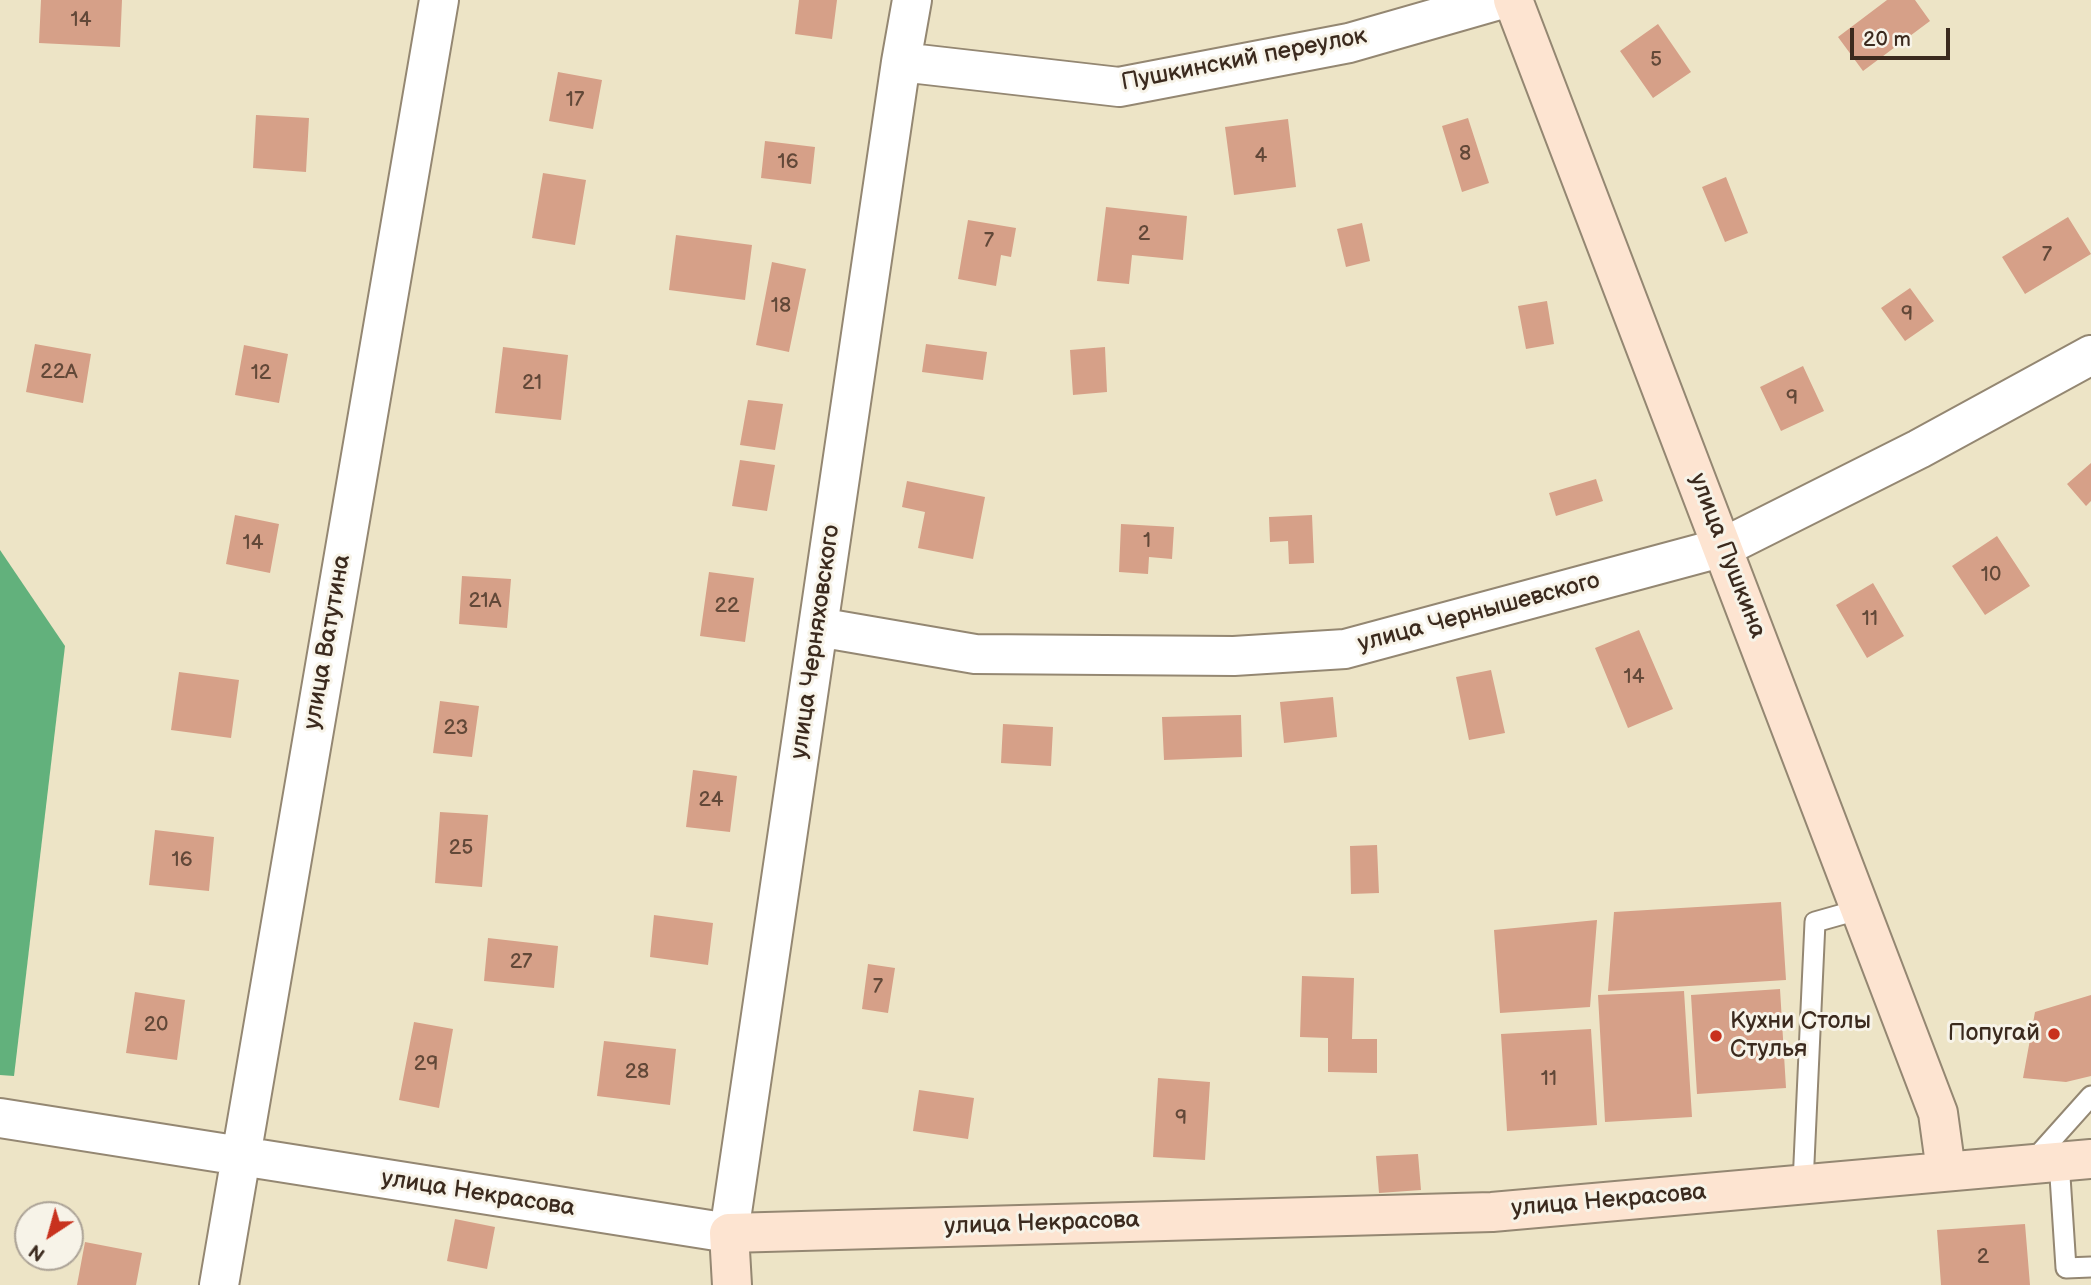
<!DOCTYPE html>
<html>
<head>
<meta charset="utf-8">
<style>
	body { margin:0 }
	#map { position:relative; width:2091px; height:1285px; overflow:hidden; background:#ede4c6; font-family:"Balsamiq Sans",sans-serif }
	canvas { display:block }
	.north { position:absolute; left:14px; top:1201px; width:70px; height:70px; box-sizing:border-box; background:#f7f3e8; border:2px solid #aca397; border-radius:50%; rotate:216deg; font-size:19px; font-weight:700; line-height:28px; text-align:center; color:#3b2a1e }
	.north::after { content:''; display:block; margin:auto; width:24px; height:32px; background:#c8321e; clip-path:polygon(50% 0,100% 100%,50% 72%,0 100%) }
	.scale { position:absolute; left:1850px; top:28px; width:100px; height:32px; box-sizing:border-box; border:4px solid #3b2a1e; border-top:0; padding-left:9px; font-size:21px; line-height:24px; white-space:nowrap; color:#3b2a1e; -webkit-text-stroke:5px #f7f3e8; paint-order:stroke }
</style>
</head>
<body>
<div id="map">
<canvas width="2091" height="1285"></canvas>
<div class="north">N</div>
<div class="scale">20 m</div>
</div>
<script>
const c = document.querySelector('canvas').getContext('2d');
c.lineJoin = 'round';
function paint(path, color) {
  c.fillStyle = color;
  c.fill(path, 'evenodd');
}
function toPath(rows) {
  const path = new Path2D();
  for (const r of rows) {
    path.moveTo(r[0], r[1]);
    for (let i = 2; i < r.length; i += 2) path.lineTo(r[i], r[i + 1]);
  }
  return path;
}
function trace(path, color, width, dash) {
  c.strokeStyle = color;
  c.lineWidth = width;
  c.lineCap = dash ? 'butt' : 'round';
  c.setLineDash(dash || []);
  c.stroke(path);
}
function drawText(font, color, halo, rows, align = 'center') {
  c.font = font + ' "Balsamiq Sans",sans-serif';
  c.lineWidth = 6;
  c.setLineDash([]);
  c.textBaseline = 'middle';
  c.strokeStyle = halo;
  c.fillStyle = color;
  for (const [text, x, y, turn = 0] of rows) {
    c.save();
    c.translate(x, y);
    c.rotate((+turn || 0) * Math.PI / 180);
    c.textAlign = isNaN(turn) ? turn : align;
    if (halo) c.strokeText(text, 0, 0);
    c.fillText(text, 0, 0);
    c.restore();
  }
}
const forest = toPath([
	[0,550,65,646,14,1076,0,1075]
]);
const building = toPath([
	[41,0,122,0,120,47,39,43],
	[799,0,837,0,832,39,795,34],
	[1887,0,1915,0,1930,21,1863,71,1838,37],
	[1658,24,1691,72,1653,98,1620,51],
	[558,72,602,80,593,129,549,121],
	[256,115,309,118,306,172,253,168],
	[1468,118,1489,183,1462,192,1442,126],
	[1288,119,1296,187,1234,195,1225,127],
	[765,141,815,147,811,184,761,178],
	[543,173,586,180,575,245,532,238],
	[1726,177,1748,233,1725,242,1702,187],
	[1106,207,1187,216,1183,260,1132,255,1129,284,1097,281],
	[2068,217,2091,254,2025,294,2002,257],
	[968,220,1016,228,1011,257,1001,255,996,286,958,279],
	[1362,223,1370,261,1346,267,1337,229],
	[676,235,752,245,745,300,669,290],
	[772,262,806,269,789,352,756,345],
	[1910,288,1934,321,1905,341,1881,308],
	[1547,301,1554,344,1526,349,1518,306],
	[35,344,91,354,83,403,26,392],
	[926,344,987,352,983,380,922,372],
	[244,345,288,354,279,403,235,395],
	[503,347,568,355,561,420,495,413],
	[1105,347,1107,392,1073,395,1070,350],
	[1803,366,1824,411,1781,431,1760,387],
	[748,400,783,404,775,450,740,445],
	[740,460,775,465,767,511,732,506],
	[2091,463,2091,501,2086,506,2067,484],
	[1596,479,1603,501,1556,516,1549,493],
	[907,481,985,497,973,559,918,548,925,512,902,507],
	[235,515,279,524,270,573,226,564],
	[1312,515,1314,563,1289,564,1288,541,1270,542,1269,517],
	[1121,524,1174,527,1172,559,1149,557,1148,574,1119,572],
	[1997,536,2030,586,1985,615,1952,566],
	[709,572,754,578,745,642,700,636],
	[462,576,511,579,507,628,459,624],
	[1873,583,1904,636,1867,658,1836,605],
	[1639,630,1673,709,1628,728,1595,648],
	[1491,670,1505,733,1469,740,1456,677],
	[179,672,239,680,231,738,171,730],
	[1333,697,1337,737,1284,743,1280,702],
	[440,701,479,706,472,757,433,753],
	[1241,715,1242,757,1164,760,1162,717],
	[1003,724,1053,727,1051,766,1001,763],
	[693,770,737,776,730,832,686,827],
	[440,812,488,815,482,887,435,883],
	[155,830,214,837,209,891,149,885],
	[1377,845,1379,893,1351,894,1350,846],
	[1781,902,1786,980,1608,991,1614,912],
	[654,915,713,923,708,965,650,957],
	[1597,920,1590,1007,1500,1013,1494,930],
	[488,938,558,946,554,988,484,981],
	[868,964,895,968,888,1013,862,1009],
	[1302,976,1354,978,1352,1039,1377,1039,1377,1073,1328,1072,1328,1038,1300,1037],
	[1780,989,1786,1088,1697,1094,1691,995],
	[1684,991,1692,1117,1605,1122,1598,995],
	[135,992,185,1000,177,1060,126,1053],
	[2091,995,2091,1076,2066,1082,2023,1078,2035,1012],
	[414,1022,453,1029,439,1108,399,1100],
	[1591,1029,1597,1125,1507,1131,1501,1034],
	[604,1041,676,1049,670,1105,597,1096],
	[1158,1078,1210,1082,1205,1160,1153,1157],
	[919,1090,974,1098,968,1139,913,1131],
	[1418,1154,1421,1190,1379,1193,1376,1156],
	[455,1219,495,1227,487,1269,447,1261],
	[2025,1224,2030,1285,1941,1285,1937,1230],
	[85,1242,142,1253,136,1285,77,1285]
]);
const lane = toPath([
	[2059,1161,2066,1268,2091,1267],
	[2031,1163,2091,1096],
	[1803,1184,1815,922,1861,909]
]);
const street = toPath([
	[901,62,1119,87,1349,43,1499,0],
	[818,627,975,654,1234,656,1345,649,1724,547,1919,449,2091,355],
	[0,1118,729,1233,901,62,912,0],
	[219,1285,439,0]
]);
const secondary = toPath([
	[1513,0,1938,1113,1946,1171],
	[732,1285,729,1233,1492,1212,2091,1159]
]);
const markers = [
	[2054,1034,7,"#c8321e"],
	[1716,1036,7,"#c8321e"]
];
const numberNames = [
	["14",81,21],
	["5",1656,61],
	["17",575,101],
	["8",1465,155],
	["4",1261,157],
	["16",788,163],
	["2",1144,235],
	["7",989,242],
	["7",2047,256],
	["18",781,307],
	["9",1907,315],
	["22А",59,373],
	["12",261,374],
	["21",532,384],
	["9",1792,399],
	["1",1147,542],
	["14",253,544],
	["10",1991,576],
	["21А",485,602],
	["22",727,607],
	["11",1870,620],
	["14",1634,678],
	["23",456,729],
	["24",711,801],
	["25",461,849],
	["16",182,861],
	["27",521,963],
	["7",878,988],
	["20",156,1026],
	["29",426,1065],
	["28",637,1073],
	["11",1549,1080],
	["9",1181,1119],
	["2",1983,1258]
];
const streetNames = [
	["Пушкинский переулок",1244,60,-11],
	["улица Пушкина",1727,556,69],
	["улица Чернышевского",1479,613,-15],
	["улица Ватутина",328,642,-80],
	["улица Черняховского",816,642,-82],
	["улица Некрасова",478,1194,9],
	["улица Некрасова",1609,1201,-5],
	["улица Некрасова",1042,1224,-2]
];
const poiNames = [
	["Кухни Столы",1730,1022],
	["Стулья",1730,1050],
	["Попугай",2040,1034,"right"]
];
paint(forest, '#62b17c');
paint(building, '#d6a088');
trace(lane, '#948772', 23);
trace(street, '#948772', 42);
trace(secondary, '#948772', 42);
trace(lane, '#fff', 19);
trace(street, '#fff', 38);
trace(secondary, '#fde4d1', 38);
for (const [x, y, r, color] of markers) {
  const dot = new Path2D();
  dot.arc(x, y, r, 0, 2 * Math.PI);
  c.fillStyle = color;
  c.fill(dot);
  trace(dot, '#f7f3e8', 2.5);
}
drawText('21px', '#624838', null, numberNames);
drawText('24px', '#3b2a1e', '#f7f3e8', streetNames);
drawText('24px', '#3b2a1e', '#f7f3e8', poiNames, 'left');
</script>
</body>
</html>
